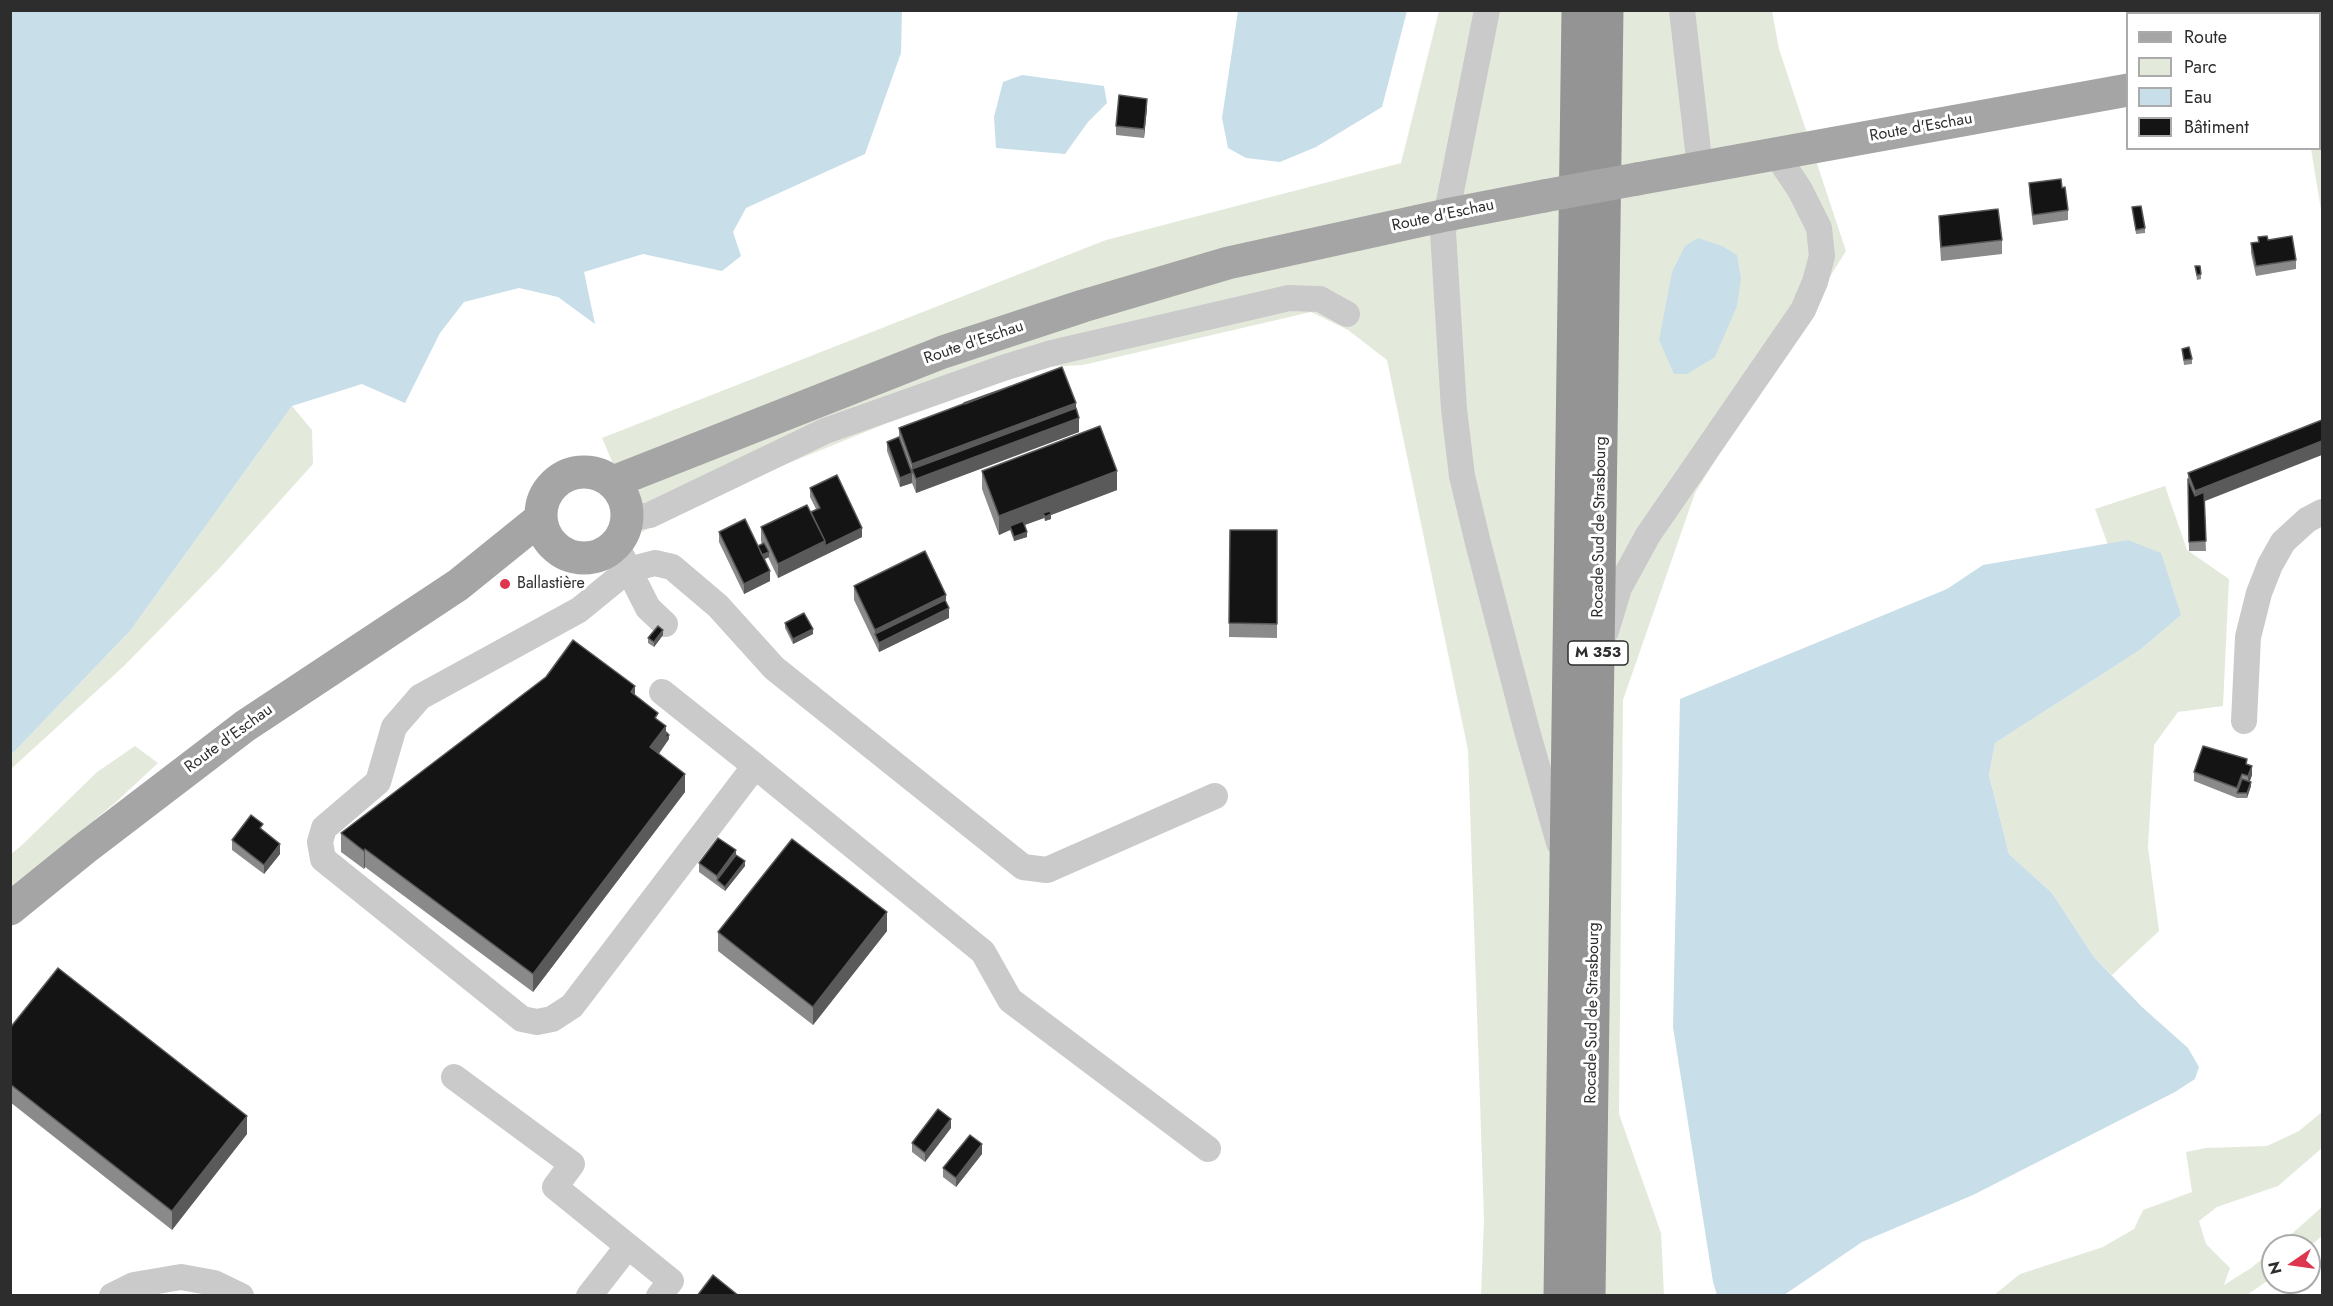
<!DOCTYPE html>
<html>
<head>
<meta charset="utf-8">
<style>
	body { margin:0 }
	#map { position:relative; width:2333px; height:1306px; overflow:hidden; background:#fff; font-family:Jost,sans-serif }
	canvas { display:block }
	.frame { position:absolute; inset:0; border:12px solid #2d2d2d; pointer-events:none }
	.legend { position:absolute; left:2126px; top:12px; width:195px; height:138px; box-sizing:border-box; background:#fff; border:2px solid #ababab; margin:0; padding:8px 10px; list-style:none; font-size:18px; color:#2d2d2d }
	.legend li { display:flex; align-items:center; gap:12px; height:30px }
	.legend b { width:30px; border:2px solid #ababab }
	.north { position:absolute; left:2261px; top:1234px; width:60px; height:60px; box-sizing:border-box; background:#fff; border:2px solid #ababab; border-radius:50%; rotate:257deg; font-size:16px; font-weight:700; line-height:24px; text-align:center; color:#2d2d2d }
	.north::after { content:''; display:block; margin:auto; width:21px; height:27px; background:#dd364e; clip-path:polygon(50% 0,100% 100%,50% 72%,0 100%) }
</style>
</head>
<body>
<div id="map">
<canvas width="2333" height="1306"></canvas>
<div class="frame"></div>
<ul class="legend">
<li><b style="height:8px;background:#a5a5a5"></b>Route</li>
<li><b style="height:16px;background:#e4eadb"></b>Parc</li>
<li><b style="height:16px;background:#c8dee9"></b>Eau</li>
<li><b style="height:16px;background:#141414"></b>Bâtiment</li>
</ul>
<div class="north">N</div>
</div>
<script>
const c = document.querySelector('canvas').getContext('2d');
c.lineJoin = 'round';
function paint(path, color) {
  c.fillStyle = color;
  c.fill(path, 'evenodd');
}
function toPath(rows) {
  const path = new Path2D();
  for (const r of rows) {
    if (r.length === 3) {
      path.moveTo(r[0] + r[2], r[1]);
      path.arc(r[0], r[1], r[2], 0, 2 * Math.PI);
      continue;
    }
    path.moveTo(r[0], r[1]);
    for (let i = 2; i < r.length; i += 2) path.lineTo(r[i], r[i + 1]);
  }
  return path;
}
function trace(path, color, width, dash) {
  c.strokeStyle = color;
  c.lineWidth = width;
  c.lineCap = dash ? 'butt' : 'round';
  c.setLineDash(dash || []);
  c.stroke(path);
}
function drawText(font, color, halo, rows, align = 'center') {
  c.font = font + ' Jost,sans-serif';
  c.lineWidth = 6;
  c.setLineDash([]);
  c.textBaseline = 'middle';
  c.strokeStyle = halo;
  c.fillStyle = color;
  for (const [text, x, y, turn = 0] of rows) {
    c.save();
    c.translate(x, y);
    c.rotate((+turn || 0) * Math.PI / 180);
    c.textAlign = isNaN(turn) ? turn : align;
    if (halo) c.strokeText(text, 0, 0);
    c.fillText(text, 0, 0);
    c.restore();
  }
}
const green = toPath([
	[1439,11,1772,11,1779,49,1846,251,1695,493,1623,700,1619,1114,1661,1233,1664,1295,1481,1295,1484,1219,1468,750,1387,360,1348,330,1311,312,1083,365,1045,367,885,424,730,487,642,532,602,438,1106,240,1401,163],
	[2322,110,2322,216,2311,149,2320,148,2320,111],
	[292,406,312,430,313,464,217,571,124,666,11,769,11,755,130,631],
	[2165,486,2187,550,2229,579,2223,706,2178,712,2154,745,2148,847,2159,931,2112,975,2094,957,2052,893,2009,854,1989,775,1995,743,2140,650,2181,615,2128,540,2108,545,2095,509],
	[135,746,158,763,115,803,11,889,11,854,21,846,97,772],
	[2322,1112,2322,1148,2278,1186,2217,1207,2199,1221,2206,1244,2230,1268,2224,1285,2251,1268,2273,1250,2273,1277,2247,1295,1994,1295,2020,1274,2103,1247,2134,1229,2143,1210,2192,1192,2186,1152,2206,1148,2267,1146,2299,1131],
	[2322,1207,2322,1236,2309,1247,2278,1246]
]);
const water = toPath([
	[11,10,902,10,901,53,865,154,746,208,733,232,741,256,722,271,643,254,584,272,595,324,558,297,519,288,464,302,440,333,405,403,362,384,292,406,130,631,11,755],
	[1238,11,1407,11,1382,107,1316,147,1280,162,1246,158,1228,148,1222,118],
	[1022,75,1104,86,1107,103,1088,122,1065,154,996,148,994,117,1003,82],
	[1698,238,1722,246,1737,255,1741,279,1737,306,1715,357,1687,374,1674,374,1659,340,1672,272,1685,246],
	[2128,540,2161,553,2181,615,2140,650,1995,743,1989,775,2009,854,2052,893,2094,957,2142,1007,2188,1048,2199,1067,2195,1079,2175,1092,1973,1195,1862,1242,1784,1295,1717,1295,1713,1282,1673,1027,1680,699,1947,589,1983,565]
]);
const minor = toPath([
	[1487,10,1443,232,1454,409,1462,476,1478,543,1527,731,1559,843],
	[1682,10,1700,168],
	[627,519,650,515,825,431,1003,368,1052,353,1289,298,1320,299,1347,314],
	[616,545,648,608,665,624],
	[1606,631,1619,588,1648,535,1803,310,1815,282,1822,256,1819,228,1800,190,1776,154],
	[662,692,755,766,572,1006,552,1019,537,1022,522,1019,323,859,320,842,324,828,378,782,394,727,420,697,579,610,628,570,655,563,672,567,718,606,774,668,1023,867,1047,870,1215,796],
	[2244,721,2248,637,2259,593,2270,565,2283,542,2307,520,2322,512],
	[755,766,983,952,1010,1000,1208,1149],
	[454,1077,572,1164,555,1187,671,1281,659,1296],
	[112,1296,134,1285,181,1277,214,1283,241,1296],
	[589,1296,628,1246]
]);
const major = toPath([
	[2320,55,2322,54],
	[1637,179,2128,90],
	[584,515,43],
	[613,482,943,352,1083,306,1228,263,1446,215,1544,196],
	[10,909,84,849,245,726,458,585,541,518]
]);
const highway = toPath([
	[1560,1296,1578,10],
	[1589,1296,1607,10]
]);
const majorBridge = toPath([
	[1544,196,1637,179]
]);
const wall = toPath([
	[1147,108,1144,138,1116,135,1116,126],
	[2029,183,2062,188,2068,210,2068,220,2033,225,2029,193],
	[2132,207,2145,228,2145,233,2136,234],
	[1939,216,2002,240,2002,254,1941,261,1939,230],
	[2258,237,2268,240,2296,260,2296,269,2256,276,2251,253,2251,243,2258,242],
	[2195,266,2201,274,2201,279,2197,280],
	[2182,349,2192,359,2192,364,2184,365],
	[1076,408,1079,432,916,493,912,483,900,487,887,451,887,442,899,437,899,428],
	[982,471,1117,490,1051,515,1051,519,1045,521,1044,518,1024,525,1027,537,1014,541,1010,530,999,535,982,489],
	[2188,473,2204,502,2206,551,2189,551],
	[810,488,862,537,778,578,768,557,764,559,770,581,744,594,719,542,719,532,758,546,762,544,761,541,761,527,811,512,816,509,810,497],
	[1230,530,1277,530,1277,638,1229,637],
	[854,586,946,601,949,618,879,652,854,600],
	[785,623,813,634,793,644,785,628],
	[663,635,654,647,648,643,648,638],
	[635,696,658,720,666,732,669,739,659,754,685,792,533,992,365,867,364,869,341,852,341,833],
	[2247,764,2252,775,2250,781,2251,786,2247,798,2237,798,2194,781,2194,772],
	[263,831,280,854,264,874,232,850,232,840],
	[699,863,745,866,725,891,699,872],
	[887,931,813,1025,718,951,718,932],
	[10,1028,247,1134,172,1230,10,1102],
	[951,1128,925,1162,912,1152,912,1143],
	[982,1154,956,1187,943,1177,943,1168]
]);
const shadedWall = toPath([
	[1147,99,1147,108,1144,138,1144,129],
	[1076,403,1076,420,1079,418,1079,432,916,493,916,479,912,469,912,464],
	[2322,441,2322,455,2195,505,2195,491],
	[1117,471,1117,490,1051,515,1051,519,1045,521,1045,517,1043,513,1044,518,1011,530,1010,526,1010,530,999,535,999,516],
	[912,473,912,483,900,487,900,478],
	[862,528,862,537,778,578,778,564,825,541],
	[1027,532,1027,537,1014,541,1014,537],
	[769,552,769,557,761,561,761,556],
	[770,571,770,581,744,594,744,584],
	[946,595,946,609,875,634,875,630],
	[949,608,949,618,879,652,879,643],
	[813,629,813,634,793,644,793,639],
	[663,630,663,635,654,647,654,642],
	[635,686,635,704,631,692],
	[666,726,666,739,669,735,669,739,650,765,650,747],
	[2252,766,2252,775,2248,786,2248,776],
	[685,774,685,792,533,992,533,974],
	[2251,782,2251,786,2247,798,2247,793],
	[280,844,280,854,264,874,264,865],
	[365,849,365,867,364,869,364,851],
	[736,850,736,859,717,880,717,876],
	[745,861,745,866,725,891,725,887],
	[887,912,887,931,813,1025,813,1007],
	[247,1116,247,1134,172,1230,172,1211],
	[951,1119,951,1128,925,1162,925,1153],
	[982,1144,982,1154,956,1187,956,1178]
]);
const building = toPath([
	[1119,95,1147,99,1144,129,1116,126,1119,95],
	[2061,179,2062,188,2065,187,2068,210,2033,215,2029,183,2061,179],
	[2141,206,2145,228,2136,230,2132,207,2141,206],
	[1998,209,2002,240,1941,247,1939,216,1998,209],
	[2267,236,2268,240,2292,236,2296,260,2256,266,2251,243,2259,242,2258,237,2267,236],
	[2195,266,2200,266,2201,274,2197,275,2195,266],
	[2189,347,2192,359,2184,360,2182,349,2189,347],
	[1062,367,1076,403,912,464,899,428,1062,367],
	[1014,385,965,404,964,403,1014,385],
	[1076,408,1079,418,916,479,912,469,1076,408],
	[2322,420,2322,441,2195,491,2188,473,2322,420],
	[1100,426,1117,471,999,516,982,471,1100,426],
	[899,437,912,473,900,478,887,442,899,437],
	[837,475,862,528,825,546,825,541,811,512,820,508,810,488,837,475],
	[2188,479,2195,496,2204,492,2206,541,2189,542,2188,479],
	[807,505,825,541,778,564,761,527,807,505],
	[1050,511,1051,514,1045,517,1043,513,1050,511],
	[745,519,770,571,744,584,719,532,745,519],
	[1023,521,1027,532,1014,537,1010,526,1023,521],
	[1230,530,1277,530,1277,624,1229,623,1230,530],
	[764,543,769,552,762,555,758,546,764,543],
	[925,551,946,595,875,630,854,586,925,551],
	[945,600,949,608,879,643,875,634,945,600],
	[804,613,813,629,793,639,785,623,804,613],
	[658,626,663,630,654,642,648,638,658,626],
	[573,640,635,686,631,692,658,713,655,718,666,726,650,747,685,774,533,974,365,849,364,851,341,833,546,677,573,640],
	[666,732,669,735,666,739,666,732],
	[2203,746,2247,759,2246,764,2252,766,2248,776,2242,774,2237,788,2194,772,2203,746],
	[2242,779,2251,782,2247,793,2237,793,2242,779],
	[251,815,263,824,260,828,280,844,264,865,232,840,251,815],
	[718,838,736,850,717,876,699,863,718,838],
	[792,839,887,912,813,1007,718,932,792,839],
	[736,855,745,861,725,887,717,880,736,855],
	[58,968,247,1116,172,1211,10,1084,10,1028,58,968],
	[938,1109,951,1119,925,1153,912,1143,938,1109],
	[970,1135,982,1144,956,1178,943,1168,970,1135],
	[713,1275,739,1296,697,1296,713,1275]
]);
const markers = [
	[505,584,6,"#dd364e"]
];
const shields = [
	[1598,653,60]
];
const shieldNames = [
	["M 353",1598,653]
];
const streetNames = [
	["Route d'Eschau",1921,128,-10],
	["Route d'Eschau",1443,216,-12],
	["Route d'Eschau",974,343,-19],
	["Rocade Sud de Strasbourg",1600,527,-89],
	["Route d'Eschau",229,739,-36],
	["Rocade Sud de Strasbourg",1593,1013,-89]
];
const poiNames = [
	["Ballastière",517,584]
];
paint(green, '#e4eadb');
paint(water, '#c8dee9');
trace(minor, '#cacaca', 26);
trace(major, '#a5a5a5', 33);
trace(highway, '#949494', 33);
trace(majorBridge, '#a5a5a5', 33);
paint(wall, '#8a8a8a');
paint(shadedWall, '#5a5a5a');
paint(building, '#141414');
trace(building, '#5a5a5a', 1.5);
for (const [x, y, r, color] of markers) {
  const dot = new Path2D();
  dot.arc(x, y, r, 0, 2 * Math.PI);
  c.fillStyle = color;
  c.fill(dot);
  trace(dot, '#fff', 2);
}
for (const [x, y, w] of shields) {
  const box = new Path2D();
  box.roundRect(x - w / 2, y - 12, w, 24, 4.5);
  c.fillStyle = '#fff';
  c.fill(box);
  trace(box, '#2d2d2d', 1.5);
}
drawText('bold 15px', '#2d2d2d', null, shieldNames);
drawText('16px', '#2d2d2d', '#fff', streetNames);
drawText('16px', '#2d2d2d', '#fff', poiNames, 'left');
</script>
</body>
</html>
